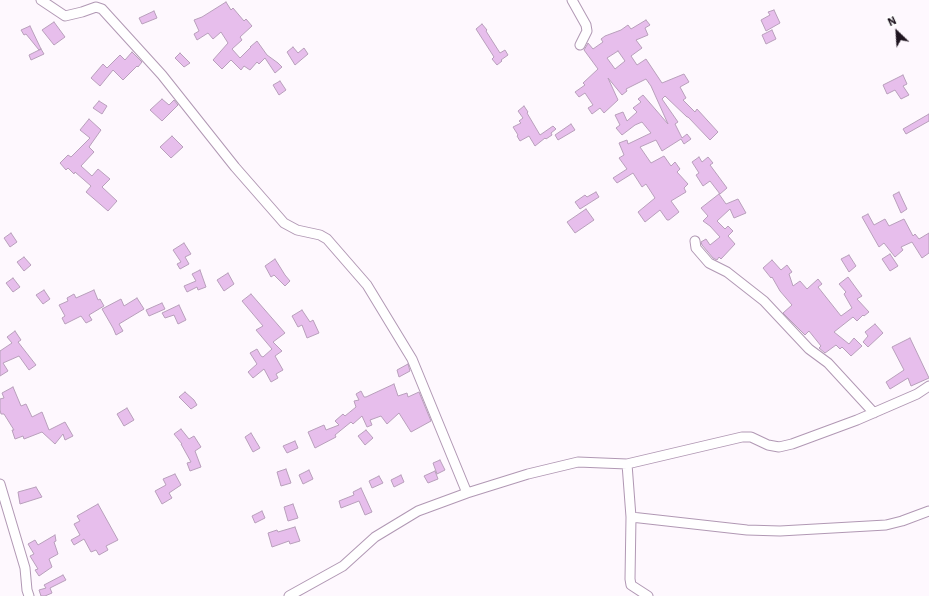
<!DOCTYPE html>
<html>
<head>
<meta charset="utf-8">
<style>
	body { margin:0 }
	#map { position:relative; width:929px; height:596px; overflow:hidden; background:#fef8fe; font-family:"IBM Plex Sans",sans-serif }
	canvas { display:block }
	.north { position:absolute; left:877px; top:12px; width:40px; height:40px; -webkit-text-stroke:3px #fff; paint-order:stroke; rotate:335deg; font-size:11px; font-weight:700; line-height:16px; text-align:center; color:#1f1520 }
	.north::after { content:''; display:block; margin:auto; width:14px; height:18px; background:#1f1520; clip-path:polygon(50% 0,100% 100%,50% 72%,0 100%) }
</style>
</head>
<body>
<div id="map">
<canvas width="929" height="596"></canvas>
<div class="north">N</div>
</div>
<script>
const c = document.querySelector('canvas').getContext('2d');
c.lineJoin = 'round';
function paint(path, color) {
  c.fillStyle = color;
  c.fill(path, 'evenodd');
}
function toPath(rows) {
  const path = new Path2D();
  for (const r of rows) {
    path.moveTo(r[0], r[1]);
    for (let i = 2; i < r.length; i += 2) path.lineTo(r[i], r[i + 1]);
  }
  return path;
}
function trace(path, color, width, dash) {
  c.strokeStyle = color;
  c.lineWidth = width;
  c.lineCap = dash ? 'butt' : 'round';
  c.setLineDash(dash || []);
  c.stroke(path);
}
const building = toPath([
	[226,2,231,10,233,8,244,21,246,19,252,26,240,37,242,40,232,49,240,58,251,47,250,47,257,41,267,55,278,63,282,67,275,73,265,58,259,64,257,62,250,70,244,66,241,70,231,60,222,69,213,60,228,43,221,32,213,39,208,33,197,40,194,34,199,31,194,20,202,17,226,2],
	[774,10,780,23,766,31,761,20,770,15,768,12,774,10],
	[154,11,157,18,142,24,139,18,154,11],
	[646,20,650,25,645,28,648,35,636,40,642,48,631,56,637,65,646,59,662,83,684,74,689,82,680,87,686,98,683,100,695,112,697,109,718,132,710,140,688,117,687,117,665,96,662,99,678,122,675,124,682,138,687,134,691,139,684,144,681,139,662,151,656,140,640,147,651,163,664,156,671,166,675,162,680,169,677,172,688,184,684,188,686,192,671,201,679,212,669,220,667,220,660,210,645,222,638,212,655,198,646,184,642,187,633,173,617,183,613,178,627,169,619,158,624,155,619,143,627,140,628,144,651,133,642,122,635,125,622,135,616,128,620,125,615,115,623,112,627,121,637,112,633,108,641,102,638,99,643,95,668,124,651,86,646,79,626,89,627,91,622,95,608,78,618,100,604,113,600,108,592,114,588,108,593,105,585,93,579,97,575,92,585,85,583,83,598,69,584,50,587,45,588,43,593,49,603,42,601,39,605,36,621,30,628,25,631,29,646,20],
	[618,51,625,61,615,69,607,58,618,51],
	[54,22,65,37,54,45,42,30,54,22],
	[482,24,487,30,486,31,500,53,505,50,508,55,501,60,502,61,497,65,492,59,494,57,476,29,482,24],
	[30,26,41,49,39,50,26,34,24,35,21,30,30,26],
	[772,30,776,39,766,44,762,35,772,30],
	[293,47,298,53,304,48,308,54,295,65,287,52,293,47],
	[41,49,44,54,31,60,29,55,41,49],
	[132,52,142,62,138,67,137,66,123,80,113,70,100,86,91,78,103,64,107,68,120,55,125,60,132,52],
	[180,53,190,63,184,67,175,58,180,53],
	[903,75,907,84,903,86,909,95,901,99,895,90,887,94,883,85,903,75],
	[280,81,286,90,279,95,273,85,280,81],
	[162,99,169,105,174,100,178,105,162,121,150,110,162,99],
	[99,101,107,106,102,114,93,108,99,101],
	[524,106,528,112,527,113,540,135,553,126,556,129,551,133,552,135,546,139,545,138,535,146,529,136,520,141,517,136,518,135,513,127,521,123,519,121,523,118,518,111,524,106],
	[929,114,929,121,906,134,903,129,929,114],
	[89,119,101,130,89,147,94,152,81,166,92,176,98,169,110,179,102,187,117,201,108,211,86,192,91,186,75,172,74,174,68,168,66,170,60,163,68,155,71,157,90,138,80,130,89,119],
	[571,124,575,130,558,140,555,135,571,124],
	[172,136,183,147,171,158,160,147,172,136],
	[699,157,702,162,708,157,713,163,710,165,727,188,720,194,710,181,703,186,696,175,699,173,692,162,699,157],
	[596,192,599,197,580,209,575,202,585,195,587,197,596,192],
	[899,192,907,209,901,213,893,195,899,192],
	[719,194,726,204,738,199,746,213,734,218,730,209,717,221,725,229,728,226,733,231,728,236,735,244,721,259,719,257,717,260,713,258,702,245,701,242,706,239,710,245,720,237,710,226,703,221,708,216,701,208,719,194],
	[586,209,594,220,575,233,567,222,586,209],
	[868,214,874,225,885,219,889,226,904,219,913,236,915,234,919,239,929,233,929,253,922,258,912,242,901,247,903,250,895,257,884,243,879,247,862,217,868,214],
	[11,233,17,242,10,247,4,238,11,233],
	[184,243,191,254,185,257,189,264,180,269,177,264,181,262,173,250,184,243],
	[890,254,898,266,890,271,882,259,890,254],
	[849,255,856,266,849,272,841,259,849,255],
	[24,257,31,265,24,271,17,262,24,257],
	[275,259,285,275,290,281,285,286,274,275,271,277,265,266,275,259],
	[772,260,781,270,787,265,792,272,789,274,793,286,800,281,807,289,818,279,822,284,818,287,841,316,852,308,844,294,846,292,839,284,848,277,856,288,862,296,857,299,869,312,864,316,863,315,857,321,853,317,834,332,849,344,854,338,862,346,851,356,842,347,840,349,836,345,825,353,819,348,821,346,809,331,805,335,783,313,792,305,780,291,772,277,771,278,763,268,772,260],
	[200,270,206,287,198,290,197,287,187,292,184,286,196,281,192,274,200,270],
	[228,273,234,284,224,291,217,280,228,273],
	[13,278,20,287,13,292,6,283,13,278],
	[44,290,50,299,43,304,36,295,44,290],
	[94,290,98,300,100,299,104,306,89,315,92,320,86,323,81,316,65,324,62,318,65,316,59,305,68,301,67,298,74,294,76,298,94,290],
	[251,294,285,333,273,342,282,351,275,356,283,370,276,374,278,378,271,382,264,369,253,378,248,372,257,364,250,353,257,349,261,356,263,357,272,349,256,330,263,326,242,301,251,294],
	[137,298,144,309,119,324,123,331,116,335,113,328,102,309,121,299,124,306,137,298],
	[162,303,165,309,149,316,146,310,162,303],
	[179,305,186,320,178,324,174,315,165,318,162,313,179,305],
	[302,310,310,322,313,320,319,333,307,338,302,325,298,327,292,316,302,310],
	[875,324,883,333,868,347,863,342,868,336,865,332,875,324],
	[15,331,21,340,18,342,36,365,29,370,19,356,3,363,8,371,0,376,0,351,12,343,7,337,15,331],
	[910,338,929,378,911,386,908,378,890,389,886,382,904,370,892,347,910,338],
	[408,364,410,371,399,377,397,370,408,364],
	[394,384,398,396,407,393,408,397,419,392,431,421,411,432,399,413,387,424,381,416,370,420,372,425,367,427,362,416,353,424,351,422,335,435,336,437,315,448,308,432,324,425,326,430,339,425,335,421,343,414,345,416,356,407,354,401,359,400,356,394,361,391,364,397,366,397,394,384],
	[13,387,21,406,26,404,32,417,42,412,49,430,65,422,73,436,65,440,63,434,55,444,42,432,24,439,23,436,15,439,12,430,14,430,4,414,1,414,0,410,0,399,4,398,2,393,13,387],
	[185,392,194,400,197,405,191,409,179,397,185,392],
	[127,408,134,420,124,426,117,414,127,408],
	[181,429,189,439,194,436,201,447,195,451,201,467,190,471,187,463,191,462,181,444,182,444,174,434,181,429],
	[366,430,373,438,365,445,358,436,366,430],
	[251,433,260,448,253,452,245,437,251,433],
	[295,441,298,448,287,453,283,446,295,441],
	[440,460,445,470,437,474,433,463,440,460],
	[286,469,291,483,281,486,277,472,286,469],
	[309,470,313,479,303,484,299,475,309,470],
	[435,471,438,479,428,483,424,476,435,471],
	[175,474,181,485,169,493,172,498,162,504,155,491,166,485,163,479,175,474],
	[401,475,404,482,394,487,391,480,401,475],
	[379,476,383,483,372,488,369,481,379,476],
	[36,487,42,497,20,504,18,492,36,487],
	[361,488,372,512,365,515,359,501,341,508,339,501,354,495,353,492,361,488],
	[98,504,118,540,106,546,108,550,99,555,96,550,91,552,84,539,74,545,71,540,80,535,74,524,80,521,77,516,98,504],
	[293,504,298,518,288,521,284,507,293,504],
	[262,511,265,518,255,523,252,516,262,511],
	[295,527,300,541,290,544,289,541,272,547,268,533,277,530,278,532,295,527],
	[55,535,56,541,54,542,58,554,49,559,52,567,39,576,35,570,38,569,30,556,34,554,28,544,35,540,38,545,55,535],
	[63,575,66,580,50,588,52,593,45,596,41,596,39,590,46,588,44,585,63,575]
]);
const minor = toPath([
	[41,0,65,16,82,12,96,7,102,9,162,75,235,167,284,223,297,230,320,235,327,239,367,285,412,359,467,493],
	[572,0,586,25,587,31,580,45],
	[695,241,696,248,709,263,727,272,764,301,809,349,828,363,874,413],
	[627,464,631,517,630,579,631,585,648,596],
	[0,484,25,568,27,590,29,596],
	[631,517,747,530,780,531,886,525,902,521,929,511],
	[289,596,343,566,375,537,418,511,467,493,528,474,578,462,627,464,742,437,751,437,768,445,779,447,792,444,857,420,917,394,929,386]
]);
paint(building, '#e7beec');
trace(building, '#b89fbb', 1);
trace(minor, '#b198b4', 11);
trace(minor, '#fff', 9);
</script>
</body>
</html>
